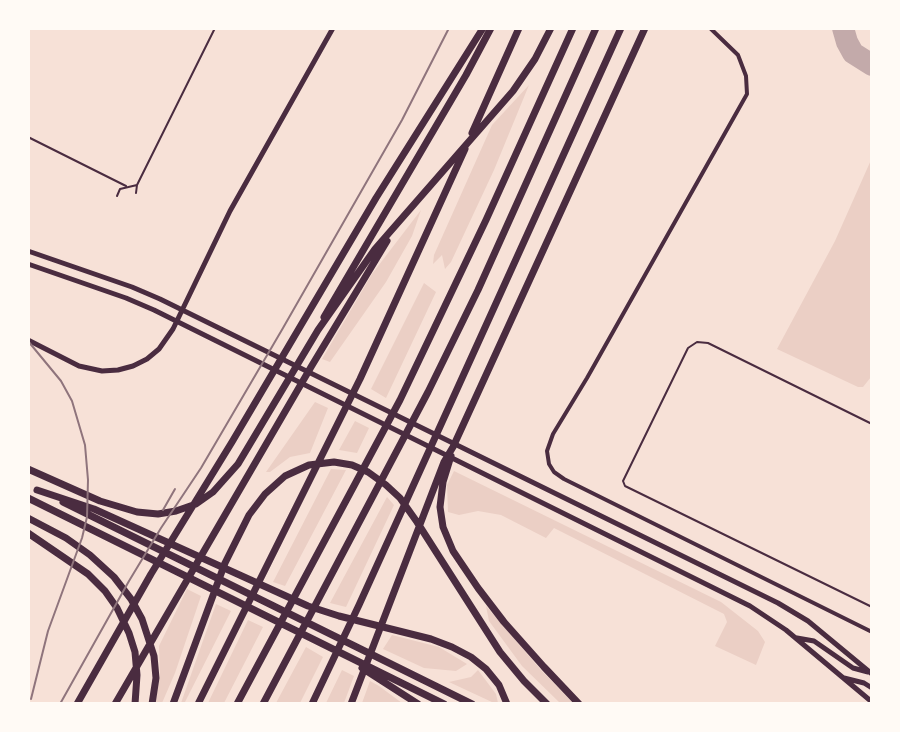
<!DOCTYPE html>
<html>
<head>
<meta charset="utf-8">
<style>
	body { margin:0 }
	#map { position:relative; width:900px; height:732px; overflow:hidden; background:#f7e1d7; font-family:"IBM Plex Sans",sans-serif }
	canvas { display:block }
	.frame { position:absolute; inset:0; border:30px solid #fffaf5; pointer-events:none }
</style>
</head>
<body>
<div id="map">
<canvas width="900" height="732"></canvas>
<div class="frame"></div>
</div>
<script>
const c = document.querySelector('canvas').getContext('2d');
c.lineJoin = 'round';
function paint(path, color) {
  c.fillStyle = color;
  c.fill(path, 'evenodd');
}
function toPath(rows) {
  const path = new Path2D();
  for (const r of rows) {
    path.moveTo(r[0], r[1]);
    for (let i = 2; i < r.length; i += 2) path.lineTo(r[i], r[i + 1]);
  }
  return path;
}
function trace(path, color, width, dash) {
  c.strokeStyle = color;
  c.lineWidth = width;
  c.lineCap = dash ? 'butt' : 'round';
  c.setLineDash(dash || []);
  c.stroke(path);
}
const green = toPath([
	[529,85,494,170,451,262,445,269,442,255,433,264,434,255,492,125],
	[871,160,871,377,863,387,858,387,777,349,835,241],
	[421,210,412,236,386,282,330,362,322,359,372,274],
	[424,283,436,292,386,398,371,389],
	[315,402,328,408,310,453,290,457,270,472,266,472],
	[355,421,369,428,357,453,339,450],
	[331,469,346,470,285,586,273,582],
	[454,471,721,602,758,631,765,642,756,665,715,646,727,622,724,614,554,528,546,538,501,515,478,511,459,515,448,512,447,485],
	[387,497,394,505,346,607,330,603],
	[187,589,201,596,175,673,162,703,155,704,160,677,159,646],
	[216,604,231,611,185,702,181,703],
	[486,606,541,670,573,703,560,703,522,666,489,621],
	[248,620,263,627,224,703,208,703],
	[392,635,439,647,467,664,456,671,424,668,383,649],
	[306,647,323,657,300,703,276,703],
	[342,670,354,676,344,703,326,703],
	[478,670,496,694,498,703,494,703,449,682,471,677],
	[370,681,379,686,402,703,362,703]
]);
const taxiway = toPath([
	[843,28,847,42,853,53,872,65]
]);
const service = toPath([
	[28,137,126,186],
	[136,193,137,185,215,28],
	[117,196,120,189,137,185],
	[872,424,708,343,697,342,688,348,623,481,625,486,872,607]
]);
const minor = toPath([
	[710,28,738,55,746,76,747,94,587,378,553,434,547,451,549,464,554,472,564,479,872,632]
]);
const secondary = toPath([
	[28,251,132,287,160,299,778,603,808,621,872,674],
	[28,264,126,298,154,310,750,606,786,630,872,702],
	[28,340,79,366,102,371,118,370,133,366,147,359,159,349,173,329,230,211,333,28],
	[797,638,814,641,853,668,868,672],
	[844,678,864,683,872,688]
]);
const motorway = toPath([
	[472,133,519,28],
	[324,317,466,75,491,28],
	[451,456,443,482,440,507,443,527,453,551,478,588,504,622,544,667,579,704],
	[28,469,100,501,137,512,158,514,176,511,196,504,213,492,238,464,318,330,375,249,513,91,535,59,551,28],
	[37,490,94,509,308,606,339,616,431,639,452,647,471,657,486,669,499,685,507,704],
	[28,498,444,704],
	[63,502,472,704],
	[28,518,66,538,90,555,114,577,131,599,142,619,154,656,156,678,152,704],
	[28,533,88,574,105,591,117,608,129,633,135,652,137,675,135,704],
	[362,668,418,704],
	[77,704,151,574,232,442,376,198,483,28],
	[115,704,311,367,387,241],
	[173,704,225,563,249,515,265,494,285,476,309,465,334,462,352,465,368,472,386,485,400,498,417,522,500,652,524,681,547,704],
	[198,704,360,379,465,149],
	[237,704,400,400,486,220,573,28],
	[263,704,428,392,478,290,596,28],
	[312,704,359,605,621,28],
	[351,704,444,462,453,447,645,28]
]);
const rail = toPath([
	[28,341,61,381,72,401,85,445,88,480,87,517,82,538,48,631,31,699],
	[163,510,175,489],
	[60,704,129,581,161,528,201,468,283,328,402,120,449,28]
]);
paint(green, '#ebcfc5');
trace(taxiway, '#c3aaaa', 22);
trace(service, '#4a2c40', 2);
trace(minor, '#4a2c40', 4);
trace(secondary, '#4a2c40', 5);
trace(motorway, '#4a2c40', 7);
trace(rail, '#8f747c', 2);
</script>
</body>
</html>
